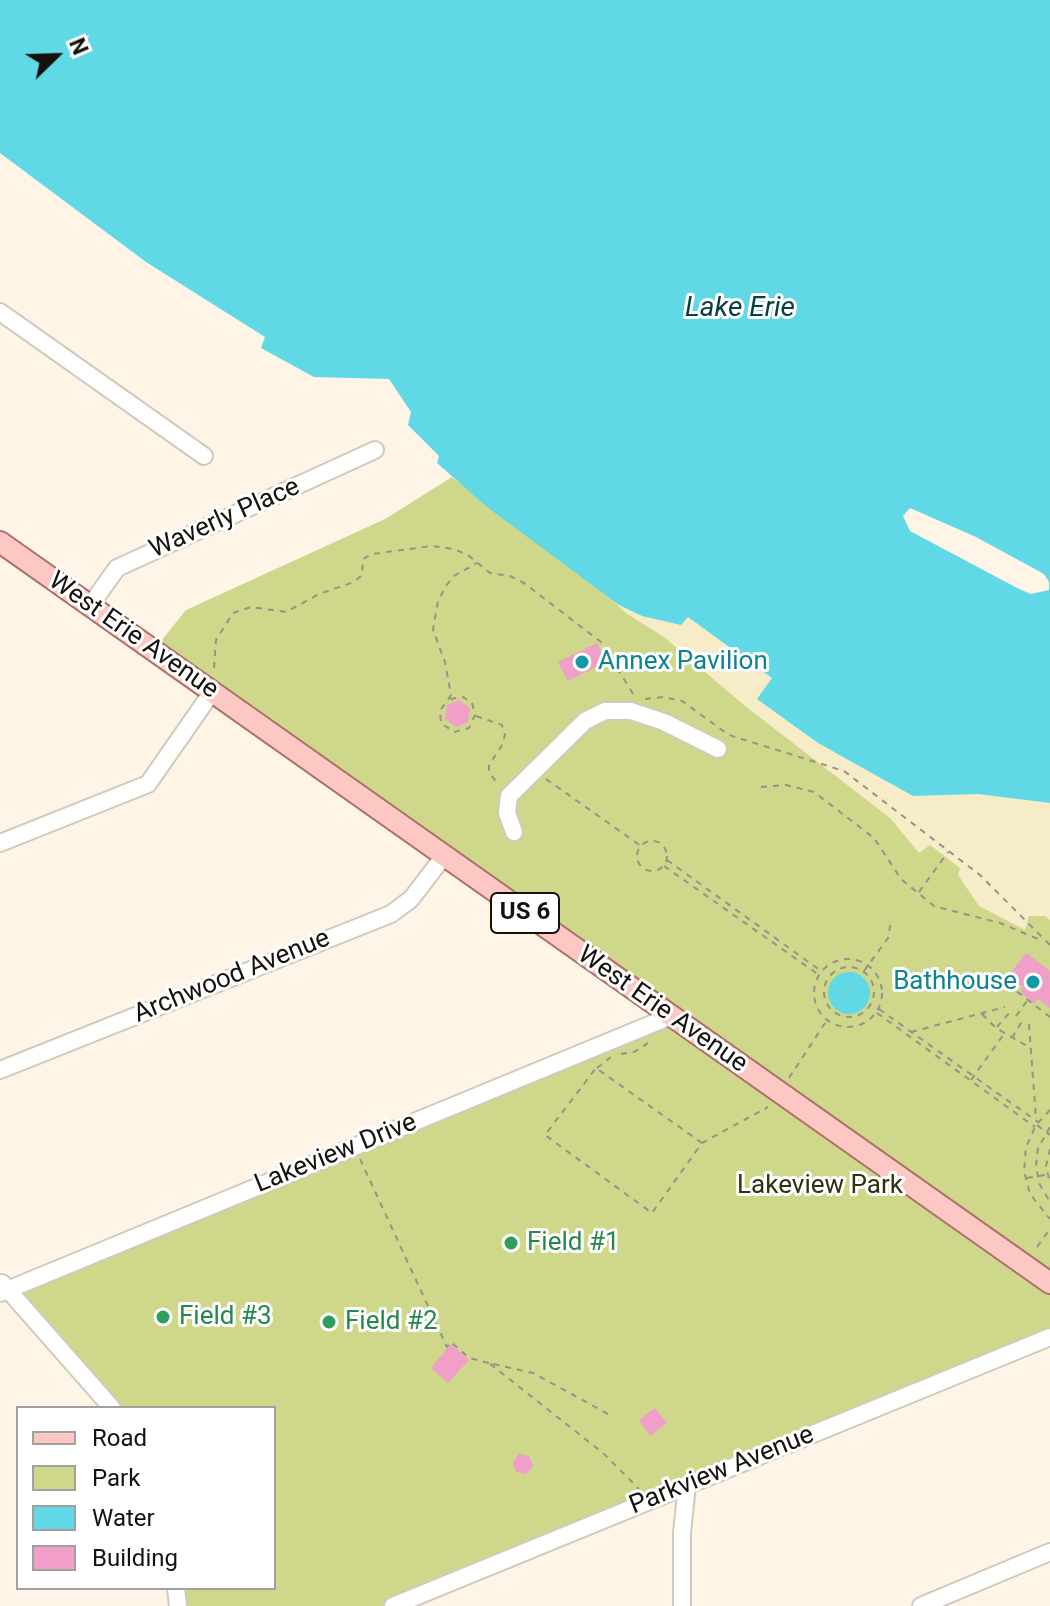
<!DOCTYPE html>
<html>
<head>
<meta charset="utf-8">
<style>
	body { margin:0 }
	#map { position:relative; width:1050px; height:1606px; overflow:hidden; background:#fef5e7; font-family:Roboto,sans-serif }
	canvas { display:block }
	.legend { position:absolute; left:16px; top:1406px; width:260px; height:184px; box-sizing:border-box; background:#fff; border:2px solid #a1a09e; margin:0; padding:10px 14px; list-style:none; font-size:24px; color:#15120d }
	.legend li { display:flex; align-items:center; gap:16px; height:40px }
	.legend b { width:40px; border:2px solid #a1a09e }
	.north { position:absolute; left:16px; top:16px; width:80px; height:80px; -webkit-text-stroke:6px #fff; paint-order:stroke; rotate:67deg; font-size:22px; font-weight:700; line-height:32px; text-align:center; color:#15120d }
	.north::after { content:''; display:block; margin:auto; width:28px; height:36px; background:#15120d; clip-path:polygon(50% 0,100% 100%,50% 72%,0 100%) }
</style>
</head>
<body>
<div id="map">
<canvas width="1050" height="1606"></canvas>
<ul class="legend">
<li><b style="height:10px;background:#fdc7c3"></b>Road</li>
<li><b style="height:22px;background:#cfd78b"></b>Park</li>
<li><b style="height:22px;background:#61d8e5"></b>Water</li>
<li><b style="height:22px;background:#f09fc8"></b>Building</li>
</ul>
<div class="north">N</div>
</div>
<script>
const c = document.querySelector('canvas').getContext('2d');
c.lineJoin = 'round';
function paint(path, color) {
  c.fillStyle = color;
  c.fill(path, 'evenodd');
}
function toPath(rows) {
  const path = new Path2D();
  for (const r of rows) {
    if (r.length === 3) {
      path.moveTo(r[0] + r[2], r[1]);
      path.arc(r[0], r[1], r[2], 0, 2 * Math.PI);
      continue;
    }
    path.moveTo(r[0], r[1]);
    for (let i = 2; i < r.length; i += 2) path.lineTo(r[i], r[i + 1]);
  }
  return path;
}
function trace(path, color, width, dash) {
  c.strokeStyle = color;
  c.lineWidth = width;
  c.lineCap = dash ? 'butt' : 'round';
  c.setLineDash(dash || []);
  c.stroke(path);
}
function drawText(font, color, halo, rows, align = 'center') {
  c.font = font + ' Roboto,sans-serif';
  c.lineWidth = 6;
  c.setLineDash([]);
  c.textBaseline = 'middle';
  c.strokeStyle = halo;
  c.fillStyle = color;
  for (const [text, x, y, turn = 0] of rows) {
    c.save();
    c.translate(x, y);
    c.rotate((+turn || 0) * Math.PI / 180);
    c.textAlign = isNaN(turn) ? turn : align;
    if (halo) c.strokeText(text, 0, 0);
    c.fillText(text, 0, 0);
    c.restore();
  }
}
const green = toPath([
	[452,477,619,605,1050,803,1050,1337,393,1606,178,1606,176,1588,274,1588,274,1408,112,1408,6,1290,670,1016,153,651,186,610,385,519]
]);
const sand = toPath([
	[618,593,1050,697,1050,920,1045,916,1029,916,1025,930,979,906,958,875,960,868,930,845,919,853,890,818,745,706,664,637,627,614,612,600]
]);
const water = toPath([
	[0,0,1050,0,1050,803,978,794,913,796,818,743,757,699,772,678,688,617,681,625,642,616,619,605,487,507,437,463,439,456,408,425,411,412,389,379,314,377,261,348,265,337,146,262,0,153],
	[849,993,21]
]);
const pier = toPath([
	[910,508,976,537,1044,574,1049,582,1049,590,1031,594,1019,589,910,531,903,516]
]);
const building = toPath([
	[597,643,606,662,568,681,558,662],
	[459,700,470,708,468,722,456,727,445,719,447,705],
	[1026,953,1050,971,1050,1008,1038,999,1034,1004,1029,999,1020,992,1023,987,1008,976],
	[451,1344,469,1360,448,1383,431,1368],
	[655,1408,667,1423,650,1436,639,1420],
	[519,1454,529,1456,533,1466,526,1474,516,1472,513,1463]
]);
const path = toPath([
	[214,668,216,640,233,613,251,607,286,612,319,594,354,582,362,575,363,559,372,554,432,546,454,549,468,555,490,573,510,576,524,583,601,642,635,697],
	[450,699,463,697,472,703,475,715,469,728,454,732,441,723,440,711,451,695,445,662,433,630,438,601,446,586,454,576,477,563],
	[645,699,663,697,682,701,729,735,844,771,980,875,1050,945],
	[476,716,502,725,505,735,501,747,489,765,489,772,498,784],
	[546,779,641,846],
	[761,787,786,785,814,792,874,838,901,879,934,906,1000,923,1038,939],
	[652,856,15],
	[667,860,821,971],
	[664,866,819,975],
	[919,892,948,852],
	[848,993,34],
	[849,992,25],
	[864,971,888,938,891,921],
	[998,977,1050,1017],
	[879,1009,1038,1122],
	[877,1013,1035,1127],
	[982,1014,996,1028,1029,1047],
	[1016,1016,1027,1001],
	[1029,1024,1036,1119],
	[997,1027,1010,1012],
	[911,1032,1005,1007],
	[1012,1038,1022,1021],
	[621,1054,634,1052,651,1041],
	[597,1068,611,1057],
	[789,1078,827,1020],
	[971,1080,1004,1034],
	[1050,1110,1036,1125,1026,1147,1024,1171,1030,1194,1050,1219],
	[1037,1125,1050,1135],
	[1050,1127,1038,1148,1036,1166,1039,1183,1050,1202],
	[702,1143,596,1068,545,1135,652,1213,702,1143,768,1107],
	[1050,1149,1046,1166,1050,1183],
	[360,1159,447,1347,451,1342,469,1358,489,1363],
	[1027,1178,1050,1174],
	[1037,1247,1050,1229],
	[608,1414,533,1373,489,1363,603,1453,639,1489]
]);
const minor = toPath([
	[0,312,204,456],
	[90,606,117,568,375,450],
	[514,832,507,813,509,796,585,721,605,711,631,711,664,722,718,749],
	[0,843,148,784,212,692],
	[0,1070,391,914,411,899,444,856],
	[2,1283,112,1408],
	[0,1293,671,1016],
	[176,1588,178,1606],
	[393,1606,1050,1337],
	[682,1606,682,1533,687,1485],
	[921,1606,1050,1552]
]);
const major = toPath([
	[0,542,1050,1283]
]);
const markers = [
	[582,662,8,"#0f9aa8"],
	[1033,982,8,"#0f9aa8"],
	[511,1243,8,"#2e9e5b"],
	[163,1317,8,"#2e9e5b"],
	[329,1322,8,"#2e9e5b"]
];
const shields = [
	[525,913,68]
];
const shieldNames = [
	["US 6",525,913]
];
const streetNames = [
	["Waverly Place",225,519,-24],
	["West Erie Avenue",133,636,35],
	["Archwood Avenue",232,977,-22],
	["West Erie Avenue",662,1010,35],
	["Lakeview Drive",336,1154,-22],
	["Parkview Avenue",722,1471,-22]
];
const cultureNames = [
	["Annex Pavilion",598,662],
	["Bathhouse",1017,982,"right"]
];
const parkNames = [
	["Lakeview Park",820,1186]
];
const leisureNames = [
	["Field #1",527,1243],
	["Field #3",179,1317],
	["Field #2",345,1322]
];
const waterNames = [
	["Lake Erie",740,309]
];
paint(green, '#cfd78b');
paint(sand, '#f6ecc7');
paint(water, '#61d8e5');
paint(pier, '#fef5e7');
paint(building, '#f09fc8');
trace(minor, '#d2c9bc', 20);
trace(major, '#ab7069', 24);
trace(path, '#989288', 2, [6, 6]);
trace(minor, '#fff', 16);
trace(major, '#fdc7c3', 20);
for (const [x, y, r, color] of markers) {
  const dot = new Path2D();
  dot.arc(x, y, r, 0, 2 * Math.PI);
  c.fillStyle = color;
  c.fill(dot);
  trace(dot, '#fff', 3);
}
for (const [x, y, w] of shields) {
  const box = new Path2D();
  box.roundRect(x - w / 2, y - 20, w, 40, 6);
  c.fillStyle = '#fff';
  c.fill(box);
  trace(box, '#15120d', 2);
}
drawText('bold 24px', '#15120d', null, shieldNames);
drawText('26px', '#15120d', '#fff', streetNames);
drawText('26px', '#0d838f', '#fff', cultureNames, 'left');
drawText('26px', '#2f320d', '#fff', parkNames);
drawText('26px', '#27864d', '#fff', leisureNames, 'left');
drawText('italic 28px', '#043f44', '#fff', waterNames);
</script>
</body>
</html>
